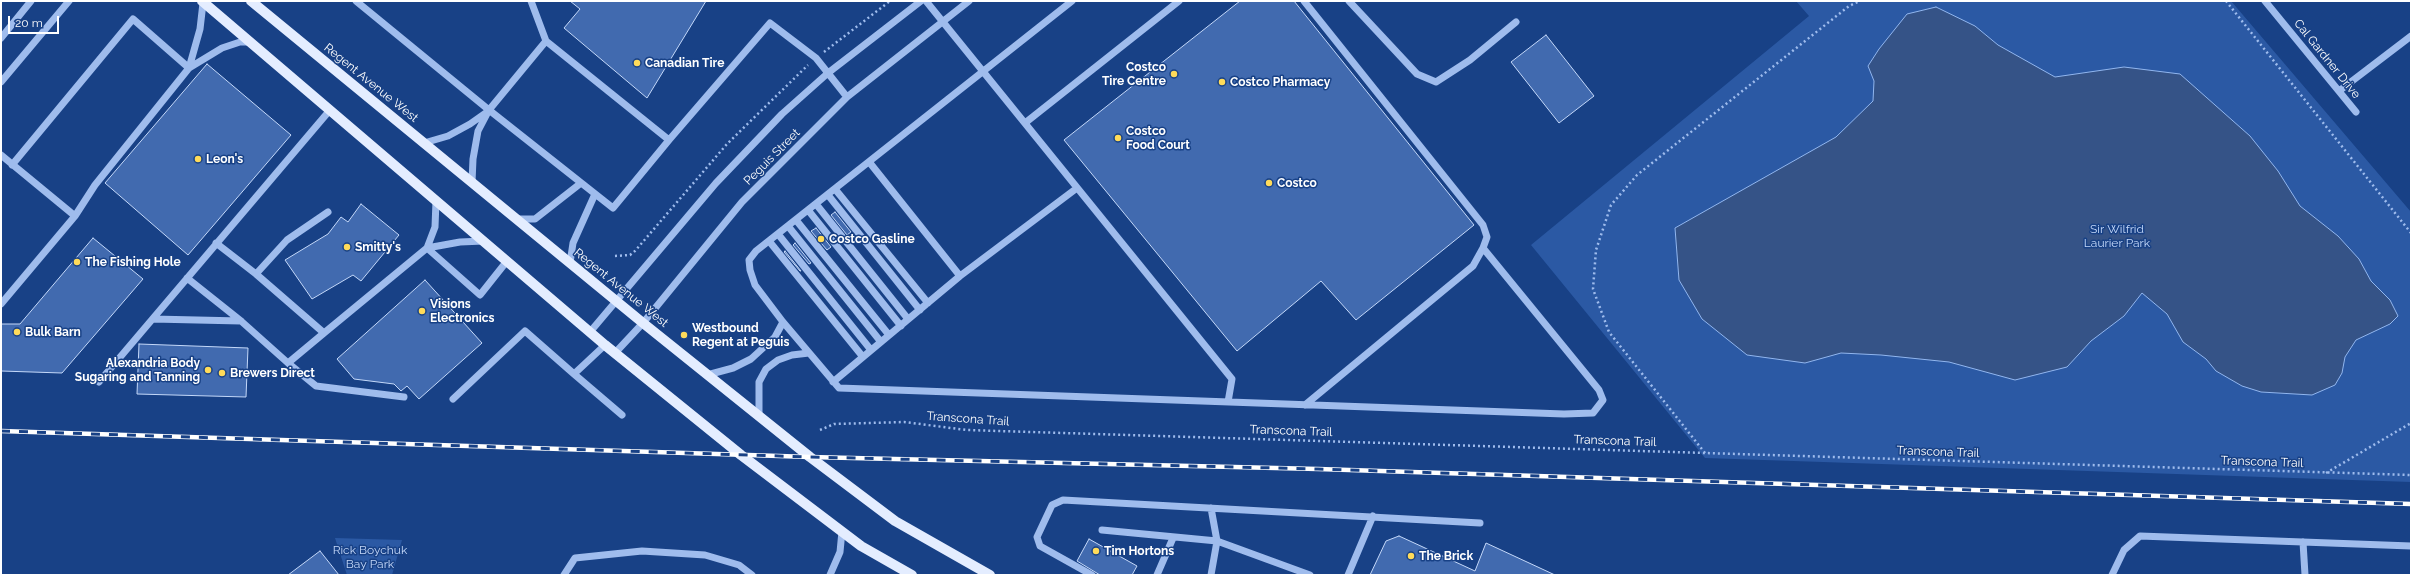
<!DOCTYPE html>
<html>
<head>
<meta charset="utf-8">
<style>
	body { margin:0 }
	#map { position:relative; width:2412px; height:576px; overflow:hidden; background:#184186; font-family:Raleway,sans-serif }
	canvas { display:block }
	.frame { position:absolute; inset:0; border:2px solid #fff; pointer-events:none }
	.scale { position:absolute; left:8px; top:16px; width:51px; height:18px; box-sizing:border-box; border:2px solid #fff; border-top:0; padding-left:5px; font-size:12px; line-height:14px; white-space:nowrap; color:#fff; -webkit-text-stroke:3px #184186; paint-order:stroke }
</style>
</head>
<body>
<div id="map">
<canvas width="2412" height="576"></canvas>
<div class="frame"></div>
<div class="scale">20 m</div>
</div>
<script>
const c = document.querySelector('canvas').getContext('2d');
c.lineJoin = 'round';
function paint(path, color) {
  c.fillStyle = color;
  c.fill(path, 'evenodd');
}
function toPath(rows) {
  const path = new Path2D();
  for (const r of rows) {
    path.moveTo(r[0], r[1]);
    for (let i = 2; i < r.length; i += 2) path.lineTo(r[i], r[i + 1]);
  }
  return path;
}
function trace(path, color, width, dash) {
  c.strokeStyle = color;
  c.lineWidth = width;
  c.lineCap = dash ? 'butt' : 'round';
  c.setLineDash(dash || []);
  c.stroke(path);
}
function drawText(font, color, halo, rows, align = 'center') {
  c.font = font + ' Raleway,sans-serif';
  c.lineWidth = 3;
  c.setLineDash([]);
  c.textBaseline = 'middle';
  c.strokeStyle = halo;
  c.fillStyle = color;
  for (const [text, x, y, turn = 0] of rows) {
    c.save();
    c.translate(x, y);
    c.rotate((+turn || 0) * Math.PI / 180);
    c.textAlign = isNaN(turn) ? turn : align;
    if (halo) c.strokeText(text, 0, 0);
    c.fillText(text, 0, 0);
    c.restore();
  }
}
const green = toPath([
	[1796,1,2231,1,2411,212,2411,482,1705,458,1531,245,1809,16],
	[335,538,402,540,392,575,347,575]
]);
const water = toPath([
	[1936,7,1975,26,1998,45,2055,77,2124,67,2180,74,2250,136,2278,171,2300,206,2338,236,2359,259,2371,281,2390,300,2398,316,2390,324,2356,340,2345,357,2342,373,2335,385,2312,395,2261,392,2242,386,2216,371,2206,359,2183,342,2167,314,2142,293,2124,316,2091,341,2067,367,2015,380,1949,362,1881,355,1841,353,1805,363,1747,355,1702,319,1679,280,1675,228,1836,137,1873,101,1874,81,1868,66,1879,49,1907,14,1936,7]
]);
const building = toPath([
	[570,1,706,1,647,98,564,28,580,9,570,1],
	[1240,1,1294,1,1474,225,1356,320,1321,281,1237,351,1064,140,1240,1],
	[1546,35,1594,96,1559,123,1511,62,1546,35],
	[207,64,291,135,188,255,105,183,207,64],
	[361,204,399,235,361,281,353,275,312,299,285,260,328,234,341,217,348,222,361,204],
	[835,212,851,232,847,235,831,215,835,212],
	[816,228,831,247,827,250,811,231,816,228],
	[93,238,143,279,62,373,1,371,1,324,20,324,93,238],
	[795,243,811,263,809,264,793,245,795,243],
	[785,251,801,271,800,271,784,252,785,251],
	[425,280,482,343,419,399,407,386,401,391,394,384,354,379,337,359,425,280],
	[139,344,248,348,246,397,137,394,139,344],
	[1399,536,1475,571,1486,543,1555,575,1370,575,1386,541,1399,536],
	[1089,539,1137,566,1132,575,1100,575,1077,561,1089,539],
	[320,551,339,575,288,575,320,551]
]);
const path = toPath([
	[2226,1,2411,233],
	[824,52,890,1],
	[615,256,630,255,635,251,727,144,808,65],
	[820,430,834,424,904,422,967,430,2411,475],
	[1705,453,1609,332,1593,289,1596,250,1611,205,1637,175,1849,6,1860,1],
	[2326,473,2411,423]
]);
const minor = toPath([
	[356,1,489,110,613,208,669,140],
	[531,1,546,41,669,140,770,23,816,58,847,97],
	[926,1,1232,379,1228,402],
	[1072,1,756,251,749,260,750,270,755,285,783,322,839,388,1564,414,1593,413,1603,400,1599,390,1483,248,1487,237,1483,225,1304,1],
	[1349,1,1417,74,1436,82,1470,60,1516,22],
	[2265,1,2356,112],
	[1,38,31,1],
	[189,68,200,29,203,3],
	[1,82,69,1],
	[2339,91,2411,36],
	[1025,123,1179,1],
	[424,143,448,136,470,124,487,112],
	[1,155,75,216],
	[870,163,960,276],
	[12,165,133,19,189,68],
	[472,182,473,159,478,131,489,110,546,41],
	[835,189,928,303],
	[828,195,920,310],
	[816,204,908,319],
	[808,210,901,326],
	[517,219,535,219,581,183],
	[796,220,889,335],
	[788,226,881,342],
	[778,234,871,350],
	[769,241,863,357],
	[216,243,256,274,324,333,427,248,480,295,507,261],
	[427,248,460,242,484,241],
	[427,248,435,227,436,201],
	[570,263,573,243,595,194],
	[256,274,287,240,328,212],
	[187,278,241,321,288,363,324,333],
	[1,304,75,216,95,185,189,68,222,48,240,42,249,42],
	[153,319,241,321],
	[590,332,716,183,782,114,828,73,921,1],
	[615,353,643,323,742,202,847,97,969,1],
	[288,363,316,386,404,397],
	[574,374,622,415],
	[707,375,733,368,751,359,775,337,783,322],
	[99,382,330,110],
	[833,382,960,276,1077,188],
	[453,399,525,331,574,374,605,345],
	[1305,405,1473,266,1483,248],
	[759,416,759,382,766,369,778,360,792,355,809,353],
	[1211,508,1217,541,1211,575],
	[1102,530,1217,541,1310,575],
	[2303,542,2305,575],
	[564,575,575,558,642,551,705,555,739,565,752,575],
	[830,575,840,552,842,531],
	[1092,575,1040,546,1037,537,1052,505,1063,500,1480,523],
	[1157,575,1173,538],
	[1348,575,1373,516],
	[2112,575,2124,550,2140,536,2411,546]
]);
const major = toPath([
	[202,1,605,345,741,455,861,546,912,575],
	[251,1,643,323,810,457,895,521,990,575]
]);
const rail = toPath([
	[1,431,810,457,1318,469,2411,504]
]);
const markers = [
	[637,63,4,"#ffdb5a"],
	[1174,74,4,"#ffdb5a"],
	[1222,82,4,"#ffdb5a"],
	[1118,138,4,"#ffdb5a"],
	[198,159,4,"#ffdb5a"],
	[1269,183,4,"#ffdb5a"],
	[821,239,4,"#ffdb5a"],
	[347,247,4,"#ffdb5a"],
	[77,262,4,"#ffdb5a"],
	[422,311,4,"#ffdb5a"],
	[17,332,4,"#ffdb5a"],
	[684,335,4,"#ffdb5a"],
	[208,370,4,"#ffdb5a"],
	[222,373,4,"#ffdb5a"],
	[1096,551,4,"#ffdb5a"],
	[1411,556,4,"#ffdb5a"]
];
const streetNames = [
	["Cal Gardner Drive",2327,59,51],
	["Regent Avenue West",371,83,39],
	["Peguis Street",772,157,-45],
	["Regent Avenue West",621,288,39],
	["Transcona Trail",968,419,4],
	["Transcona Trail",1291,431,2],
	["Transcona Trail",1615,441,2],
	["Transcona Trail",1938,452,2],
	["Transcona Trail",2262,462,2]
];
const poiNames = [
	["Canadian Tire",645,63],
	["Costco",1166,67,"right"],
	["Tire Centre",1166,81,"right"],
	["Costco Pharmacy",1230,82],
	["Costco",1126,131],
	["Food Court",1126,145],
	["Leon's",206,159],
	["Costco",1277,183],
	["Costco Gasline",829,239],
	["Smitty's",355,247],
	["The Fishing Hole",85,262],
	["Visions",430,304],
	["Electronics",430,318],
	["Westbound",692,328],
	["Regent at Peguis",692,342],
	["Bulk Barn",25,332],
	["Alexandria Body",200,363,"right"],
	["Sugaring and Tanning",200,377,"right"],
	["Brewers Direct",230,373],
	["Tim Hortons",1104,551],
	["The Brick",1419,556]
];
const parkNames = [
	["Sir Wilfrid",2117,229],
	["Laurier Park",2117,243],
	["Rick Boychuk",370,550],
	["Bay Park",370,564]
];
paint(green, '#2b59a4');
paint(water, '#355387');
trace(water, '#91b6ef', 1);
paint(building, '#416aaf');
trace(building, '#c4d8f9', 1);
trace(path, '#9fbced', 2.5, [2, 3]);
trace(minor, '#9fbced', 7);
trace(major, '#e4edff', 10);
trace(rail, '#fff', 4.5);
trace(rail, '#184186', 3, [9]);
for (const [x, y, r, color] of markers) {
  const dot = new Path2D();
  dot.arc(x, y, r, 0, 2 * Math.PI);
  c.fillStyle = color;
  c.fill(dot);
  trace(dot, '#184186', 1.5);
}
drawText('12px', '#fff', '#184186', streetNames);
drawText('bold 12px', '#fff', '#184186', poiNames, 'left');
drawText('12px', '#c4d8f9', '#184186', parkNames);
</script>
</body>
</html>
